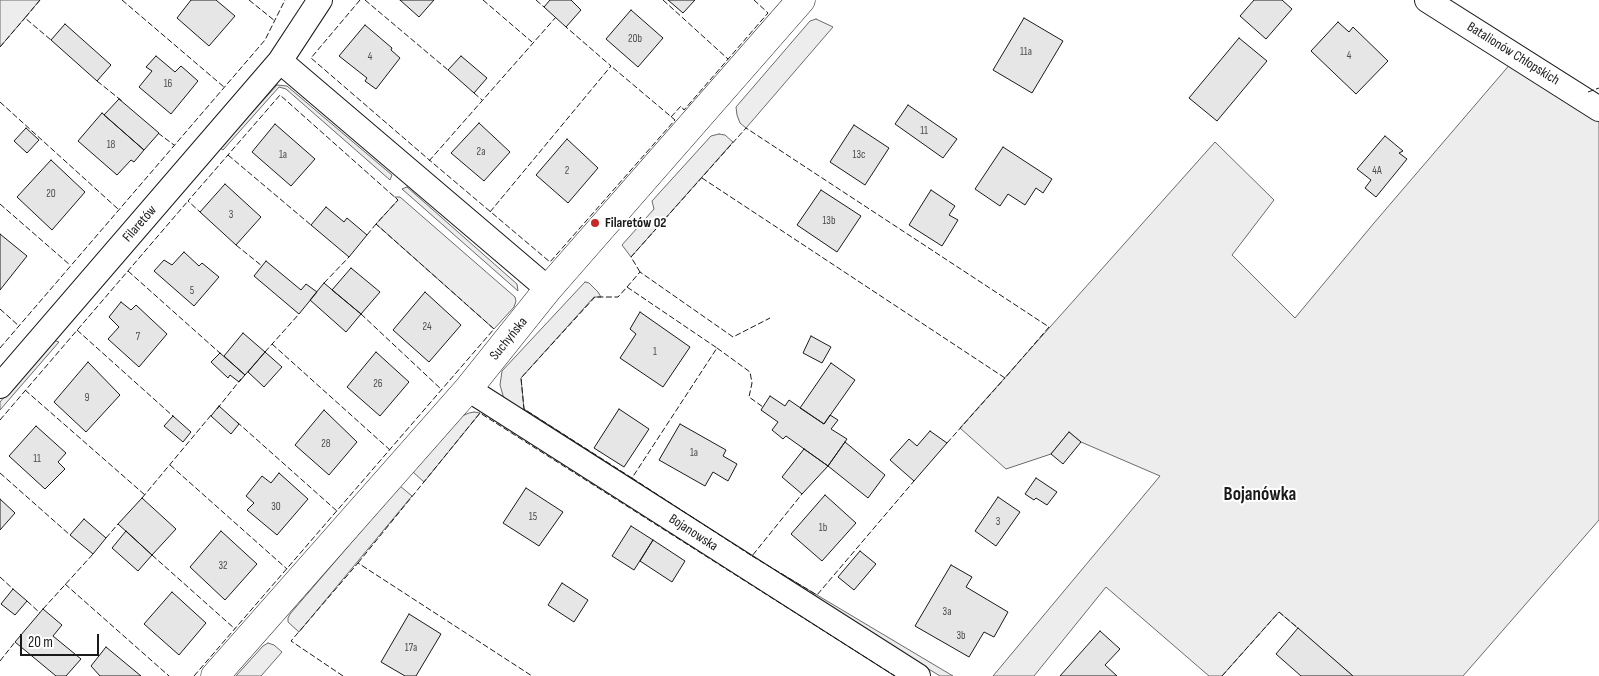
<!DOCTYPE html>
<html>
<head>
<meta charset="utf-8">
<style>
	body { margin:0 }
	#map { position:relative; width:1599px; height:676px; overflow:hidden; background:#fff; font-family:"Sofia Sans Condensed",sans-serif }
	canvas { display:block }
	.scale { position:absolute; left:20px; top:634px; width:79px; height:22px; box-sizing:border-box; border:2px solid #1a1a1a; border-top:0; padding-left:6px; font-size:15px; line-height:18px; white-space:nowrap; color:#1a1a1a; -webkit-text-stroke:4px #fff; paint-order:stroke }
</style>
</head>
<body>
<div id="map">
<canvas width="1599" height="676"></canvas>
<div class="scale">20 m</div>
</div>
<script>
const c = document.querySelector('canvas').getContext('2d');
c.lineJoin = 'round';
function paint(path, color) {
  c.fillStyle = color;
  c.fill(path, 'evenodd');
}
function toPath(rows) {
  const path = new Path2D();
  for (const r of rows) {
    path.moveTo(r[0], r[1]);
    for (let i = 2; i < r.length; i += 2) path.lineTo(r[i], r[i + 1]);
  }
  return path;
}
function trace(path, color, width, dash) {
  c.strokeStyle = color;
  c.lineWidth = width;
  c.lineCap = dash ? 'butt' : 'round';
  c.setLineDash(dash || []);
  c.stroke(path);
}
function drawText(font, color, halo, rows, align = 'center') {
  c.font = font + ' "Sofia Sans Condensed",sans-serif';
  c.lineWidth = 4;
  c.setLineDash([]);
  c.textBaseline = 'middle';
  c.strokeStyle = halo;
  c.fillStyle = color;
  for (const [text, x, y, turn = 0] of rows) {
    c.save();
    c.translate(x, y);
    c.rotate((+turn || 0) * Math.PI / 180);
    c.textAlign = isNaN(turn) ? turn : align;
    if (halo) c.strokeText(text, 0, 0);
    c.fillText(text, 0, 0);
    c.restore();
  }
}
const built = toPath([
	[0,0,40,0,0,47,0,0],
	[816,19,833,27,746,128,740,123,737,115,736,107,810,21,816,19],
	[1512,62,1599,119,1599,520,1463,676,1353,676,1279,612,1222,676,1209,676,1106,587,1034,676,993,676,1160,476,1081,442,1069,432,1051,454,1006,469,960,428,1215,142,1274,200,1232,255,1295,318,1374,223,1512,62],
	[277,85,287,86,392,175,390,180,286,89,279,87,223,150,220,148,277,85],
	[719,134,725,135,733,142,631,257,622,245,654,209,652,201,711,136,719,134],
	[407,187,517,284,518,291,402,189,407,187],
	[395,197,400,197,515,297,516,301,514,307,494,329,376,224,398,200,395,197],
	[585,282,589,283,598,292,601,297,594,297,521,378,524,409,752,556,750,558,504,399,500,385,502,371,585,282],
	[53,340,59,342,0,410,0,402,53,340],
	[474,412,480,413,424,482,413,472,454,423,462,416,469,413,474,412],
	[400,486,412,496,299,632,288,622,288,618,290,614,400,486],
	[782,574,817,595,953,676,940,676,781,579,782,574],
	[268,643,274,645,282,652,261,676,236,676,263,646,268,643]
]);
const building = toPath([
	[191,0,216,0,235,16,209,46,177,18,191,0],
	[400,0,434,0,419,17,400,0],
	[550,0,571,0,581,10,566,27,544,7,550,0],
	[668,0,695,0,683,13,668,0],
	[1254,0,1282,0,1292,9,1266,39,1240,16,1254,0],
	[631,10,663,38,638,67,606,39,631,10],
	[1024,18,1063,41,1032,93,993,70,1024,18],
	[1338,22,1349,32,1353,27,1388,61,1356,94,1311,51,1338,22],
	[65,24,111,65,97,81,51,40,65,24],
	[365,25,392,48,391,50,400,58,376,89,365,81,367,78,339,56,365,25],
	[1239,38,1267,61,1217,121,1189,98,1239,38],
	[156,56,175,72,181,66,198,81,171,114,139,87,152,71,146,67,156,56],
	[461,56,487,78,474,93,448,70,461,56],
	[119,99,159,133,144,150,104,115,119,99],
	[908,105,957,139,943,158,895,124,908,105],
	[102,113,144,150,134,162,131,160,117,175,78,141,102,113],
	[479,123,510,152,484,181,451,153,479,123],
	[275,124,315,159,291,186,252,152,275,124],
	[854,125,889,148,865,185,830,162,854,125],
	[26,128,39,140,27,153,14,141,26,128],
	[1385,136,1403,151,1399,153,1407,159,1376,197,1365,188,1371,180,1357,169,1385,136],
	[567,139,598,168,568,203,536,175,567,139],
	[1003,147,1052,179,1043,193,1036,188,1025,205,1008,194,1000,206,975,189,1003,147],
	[51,160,85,192,52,230,17,197,51,160],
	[225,184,261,217,236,245,200,212,225,184],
	[821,190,861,216,837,252,797,225,821,190],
	[931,190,955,206,949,215,958,220,942,246,909,225,931,190],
	[326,207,344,222,347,218,367,235,349,257,311,225,326,207],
	[0,234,27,256,0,290,0,234],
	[184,252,199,266,202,263,219,277,194,306,154,271,164,260,172,265,184,252],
	[266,261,301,290,306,284,317,292,299,314,254,276,266,261],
	[351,268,380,292,361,314,332,290,351,268],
	[324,283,361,314,346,332,310,300,324,283],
	[425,292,461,325,429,362,393,330,425,292],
	[121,302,131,310,136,305,167,334,139,367,108,339,119,327,109,317,121,302],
	[640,312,690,347,663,387,620,358,636,334,630,329,640,312],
	[243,333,265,352,245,375,224,356,243,333],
	[811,336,831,347,822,363,803,353,811,336],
	[265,352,282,367,264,387,248,372,265,352],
	[376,352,409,382,380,416,347,387,376,352],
	[220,353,245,375,239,382,230,375,228,378,211,362,220,353],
	[88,362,120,395,86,432,54,402,88,362],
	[831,363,855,380,824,424,800,408,831,363],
	[770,396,785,406,789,400,824,424,830,415,838,420,831,429,847,439,828,466,786,436,783,439,772,430,778,422,761,410,770,396],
	[219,406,239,424,231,434,211,416,219,406],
	[619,409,649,429,624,467,594,448,619,409],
	[324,410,357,442,329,475,295,445,324,410],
	[173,416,191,432,183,442,164,426,173,416],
	[680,424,726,450,723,456,737,464,728,481,713,472,705,486,659,460,680,424],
	[36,426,66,453,58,462,65,469,45,489,9,456,36,426],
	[930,431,947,443,914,481,890,460,909,439,917,446,930,431],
	[1069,432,1081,442,1063,464,1051,454,1069,432],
	[845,442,885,475,868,498,828,466,845,442],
	[804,449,828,466,802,494,782,477,804,449],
	[279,473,308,499,277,535,247,510,254,503,246,496,262,476,271,483,279,473],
	[1036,478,1057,492,1047,505,1036,498,1034,500,1025,494,1036,478],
	[526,488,563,512,539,546,503,523,526,488],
	[825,495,856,523,822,561,791,534,825,495],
	[998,497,1020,512,996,546,975,531,998,497],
	[142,498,176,529,152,555,118,524,142,498],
	[0,499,15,513,0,530,0,499],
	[84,519,106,538,93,554,70,535,84,519],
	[631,526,653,540,634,570,612,556,631,526],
	[126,531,152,555,138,571,112,548,126,531],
	[221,531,257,564,225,600,190,567,221,531],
	[653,540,685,561,672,582,640,561,653,540],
	[860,551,876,564,854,590,838,577,860,551],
	[951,565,972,577,966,587,1008,612,994,637,984,632,969,657,915,626,951,565],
	[562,583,588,600,574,622,548,605,562,583],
	[13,589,27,601,15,615,1,604,13,589],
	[172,592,206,623,179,655,144,624,172,592],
	[43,609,62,625,53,636,81,659,66,676,56,676,15,642,43,609],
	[409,614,441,634,416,676,405,676,381,662,409,614],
	[1298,628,1353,676,1301,676,1276,654,1298,628],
	[1100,631,1120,649,1105,665,1117,676,1060,676,1100,631],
	[106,647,141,676,100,676,91,666,106,647]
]);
const minor = toPath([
	[1427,0,1599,109],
	[280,61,548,289],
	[0,386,280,61,320,0],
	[468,389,918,676]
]);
const tertiary = toPath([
	[215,676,468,389,548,289,801,0]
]);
const fence = toPath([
	[40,0,25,18,51,40],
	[122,0,224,87],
	[249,0,275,21],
	[360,0,311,58,434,164,550,262,675,120,611,66],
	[365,0,448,70],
	[483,0,532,42],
	[536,0,544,7],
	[663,0,728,59],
	[0,47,25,18],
	[97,81,122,101],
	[1588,92,1599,88],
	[474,93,482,100],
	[0,102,118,209],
	[671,117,681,106,684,110,768,13,754,0],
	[158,133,174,145],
	[228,155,311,225],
	[429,161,556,17],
	[0,204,70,265],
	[490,212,611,66,566,27],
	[367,235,376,224],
	[236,245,262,266],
	[128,271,221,354],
	[640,272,631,257,746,128,1049,327,1005,378,702,178],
	[324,283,349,257],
	[627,287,717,348,632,478,524,409,521,378,595,297,618,297,627,287],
	[627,287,640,272,733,337,770,318],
	[0,309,19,326],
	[361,314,442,390],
	[77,330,174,417],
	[272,344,390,450],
	[0,348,265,40,285,0],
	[717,348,750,372,752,383,749,397,763,407],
	[265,352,299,314],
	[25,390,145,495],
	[217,409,241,379],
	[0,420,188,201],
	[237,422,338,512],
	[947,443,1005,378],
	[170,465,287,569],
	[0,473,70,535],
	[632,478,752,556,802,494],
	[142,498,212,414],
	[106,538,118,524],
	[152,555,235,629],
	[752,556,817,595,914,481],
	[358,563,480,413,895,676],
	[0,577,13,589],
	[65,584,169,676],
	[27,601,40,613],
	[43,609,93,554],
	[0,661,15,642],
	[194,676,494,329,376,224,398,200,280,95,188,201,200,212],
	[343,676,291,641,358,563,532,676],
	[1222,676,1279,612,1298,628]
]);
const markers = [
	[595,223,5,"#c62828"]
];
const numberNames = [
	["20b",635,39],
	["11a",1026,52],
	["4",1349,56],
	["4",370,57],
	["16",168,84],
	["11",924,131],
	["18",111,145],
	["2a",481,152],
	["1a",283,155],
	["13c",859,155],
	["2",567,171],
	["4A",1377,171],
	["20",51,194],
	["3",231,215],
	["13b",829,221],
	["5",192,291],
	["24",427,327],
	["7",138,337],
	["1",655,352],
	["26",378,384],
	["9",87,398],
	["28",326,444],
	["1a",694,453],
	["11",37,459],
	["30",276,507],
	["15",533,517],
	["3",998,522],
	["1b",823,528],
	["32",223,566],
	["3a",947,612],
	["3b",961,636],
	["17a",411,648]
];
const streetNames = [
	["Batalionów Chłopskich",1513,54,32],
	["Filaretów",140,224,-49],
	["Suchyńska",509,339,-51],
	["Bojanowska",693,533,33]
];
const poiNames = [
	["Filaretów 02",605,223]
];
const districtNames = [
	["Bojanówka",1260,495]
];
paint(built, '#ededed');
trace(built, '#6a6a6a', 1);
paint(building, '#e6e6e6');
trace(building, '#1a1a1a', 1);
trace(minor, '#1a1a1a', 26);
trace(tertiary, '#1a1a1a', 29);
trace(minor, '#fff', 24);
trace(tertiary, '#fff', 28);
trace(fence, '#1a1a1a', 1, [6, 2.5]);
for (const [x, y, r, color] of markers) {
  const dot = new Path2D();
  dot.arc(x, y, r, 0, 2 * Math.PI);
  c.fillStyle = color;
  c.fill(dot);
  trace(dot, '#fff', 2);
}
drawText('11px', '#4d4d4d', null, numberNames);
drawText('14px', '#1a1a1a', '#fff', streetNames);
drawText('bold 14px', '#1a1a1a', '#fff', poiNames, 'left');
drawText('bold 19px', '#1a1a1a', '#fff', districtNames);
</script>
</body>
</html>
